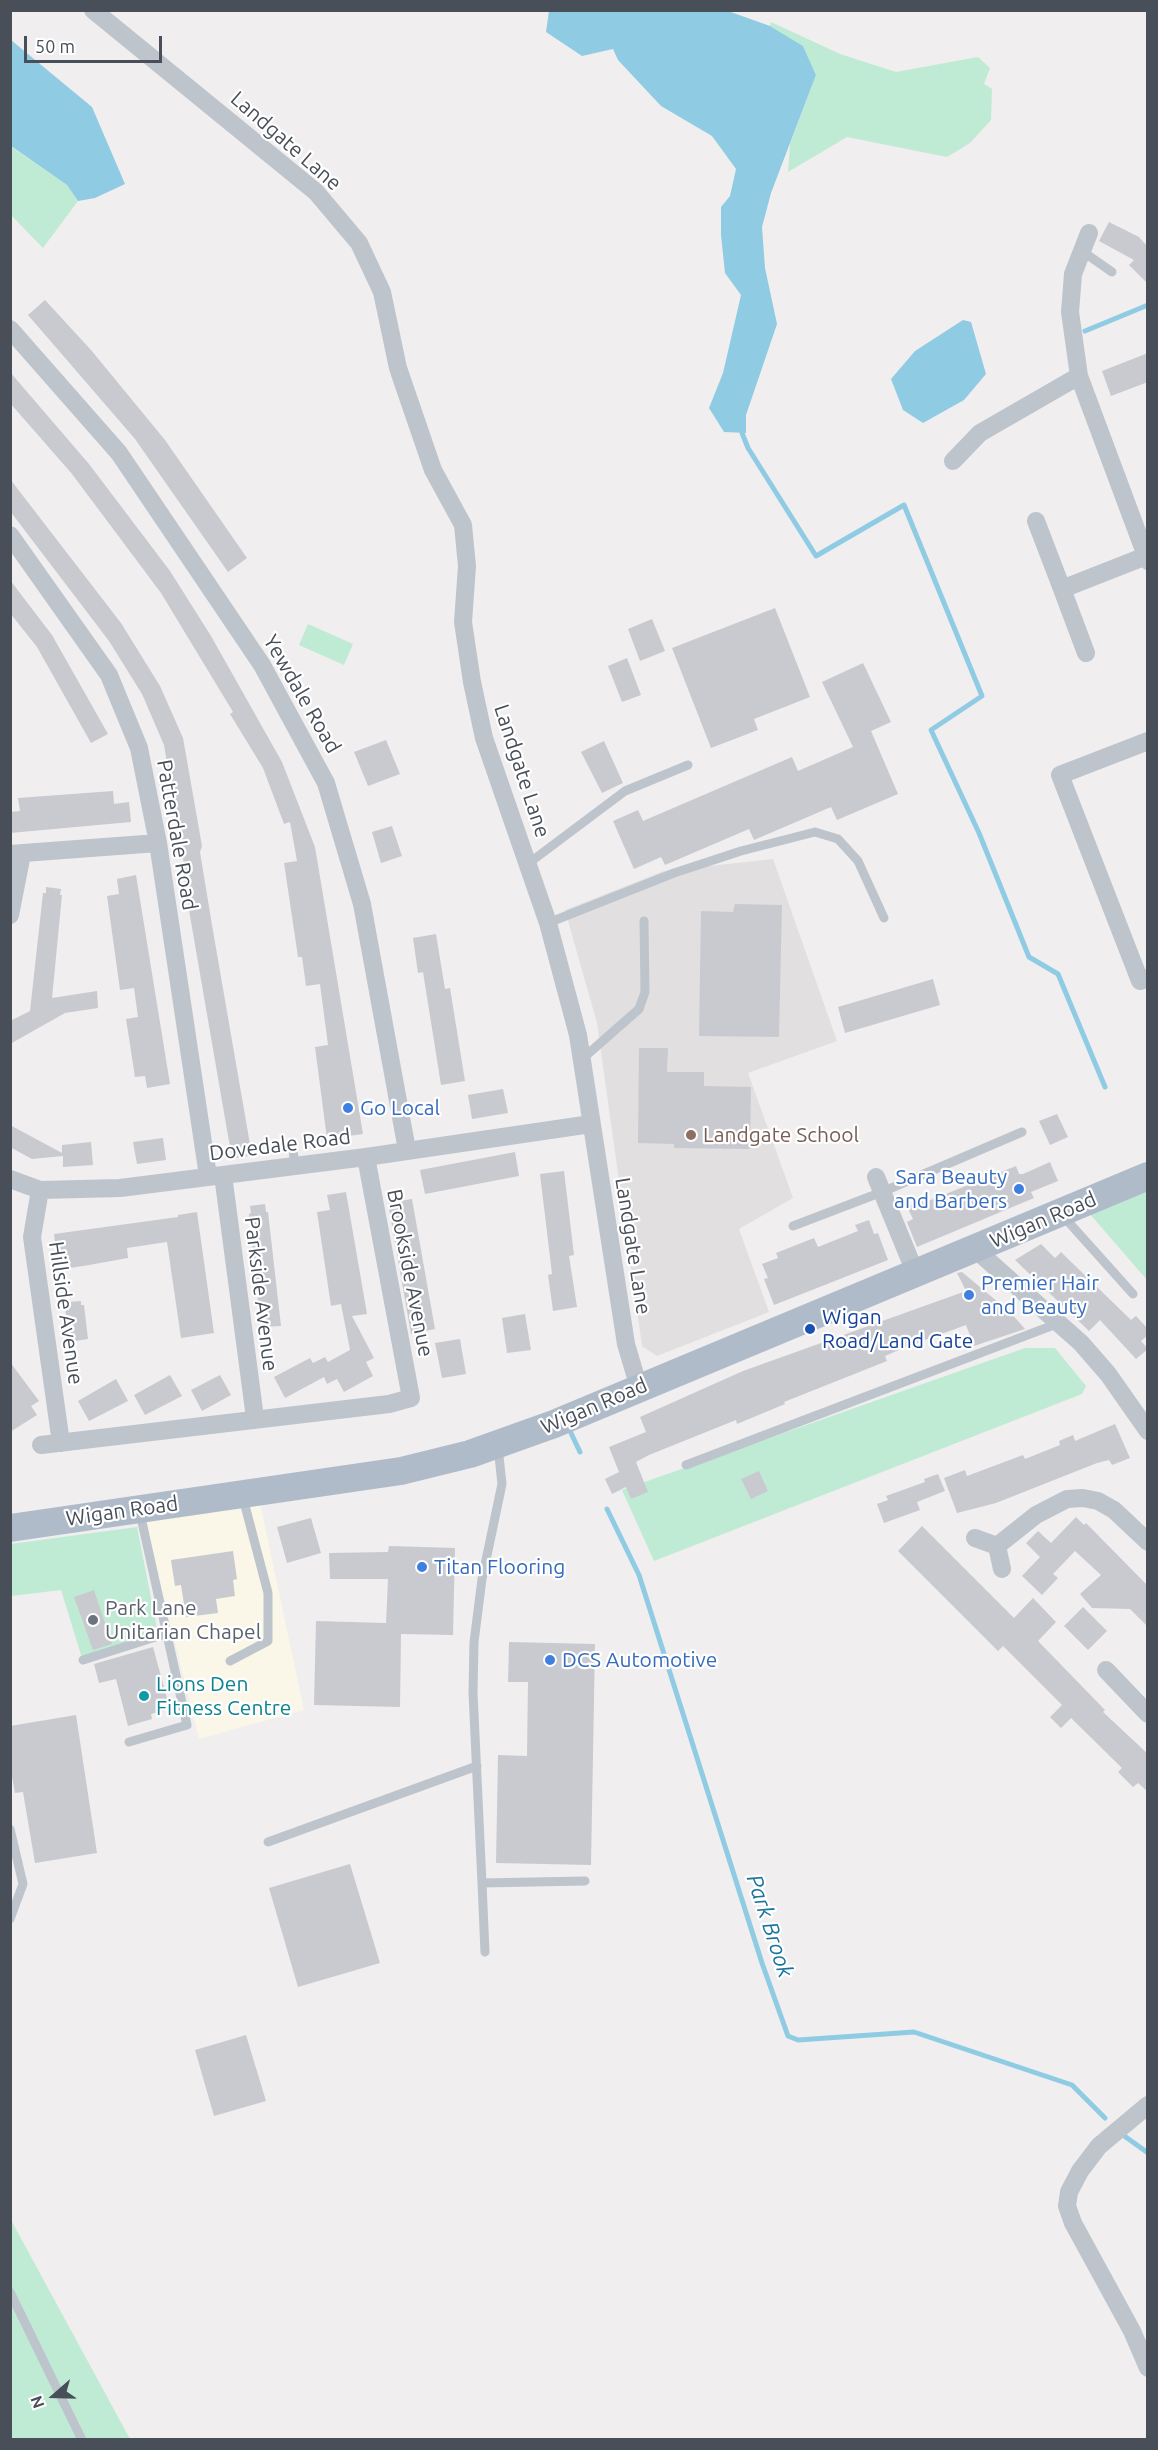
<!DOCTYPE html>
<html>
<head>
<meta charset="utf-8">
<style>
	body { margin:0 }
	#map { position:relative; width:1158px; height:2450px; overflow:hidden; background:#f0eeee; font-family:Ubuntu,sans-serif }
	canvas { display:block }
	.frame { position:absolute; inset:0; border:12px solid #484f59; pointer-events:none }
	.north { position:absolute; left:24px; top:2366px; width:60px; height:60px; -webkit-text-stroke:4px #fff; paint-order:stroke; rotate:250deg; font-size:16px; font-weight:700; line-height:24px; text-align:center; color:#484f59 }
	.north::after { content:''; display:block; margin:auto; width:21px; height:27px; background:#484f59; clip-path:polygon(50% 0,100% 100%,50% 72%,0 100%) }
	.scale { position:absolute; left:24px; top:36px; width:138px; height:27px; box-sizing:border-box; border:3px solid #484f59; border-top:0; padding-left:8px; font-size:18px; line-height:21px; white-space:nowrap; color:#484f59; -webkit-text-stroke:4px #fff; paint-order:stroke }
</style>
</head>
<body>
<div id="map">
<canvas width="1158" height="2450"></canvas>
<div class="frame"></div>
<div class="north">N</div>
<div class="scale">50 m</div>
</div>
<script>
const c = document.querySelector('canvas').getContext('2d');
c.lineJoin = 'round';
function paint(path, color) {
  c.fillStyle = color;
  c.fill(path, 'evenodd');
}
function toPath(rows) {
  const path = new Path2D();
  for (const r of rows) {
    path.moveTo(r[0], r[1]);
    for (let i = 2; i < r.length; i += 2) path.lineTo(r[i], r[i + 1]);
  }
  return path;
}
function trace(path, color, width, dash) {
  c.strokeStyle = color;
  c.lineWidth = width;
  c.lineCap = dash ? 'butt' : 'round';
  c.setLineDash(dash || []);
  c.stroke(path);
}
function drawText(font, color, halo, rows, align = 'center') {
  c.font = font + ' Ubuntu,sans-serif';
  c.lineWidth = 4.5;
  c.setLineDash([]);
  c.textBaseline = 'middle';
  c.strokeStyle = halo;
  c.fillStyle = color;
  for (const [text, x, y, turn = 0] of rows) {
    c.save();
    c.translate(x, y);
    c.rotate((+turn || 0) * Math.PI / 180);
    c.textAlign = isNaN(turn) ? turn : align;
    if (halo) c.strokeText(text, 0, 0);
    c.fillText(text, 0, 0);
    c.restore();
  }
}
const commercial = toPath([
	[260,1503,304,1710,199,1739,145,1522]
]);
const education = toPath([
	[773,859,837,1041,748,1073,793,1198,739,1229,769,1312,657,1356,642,1346,597,1023,565,910,664,871]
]);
const green = toPath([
	[771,22,840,54,896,72,978,57,990,68,984,84,992,89,991,120,970,143,947,157,847,137,788,172,790,144,816,75,803,46,770,26],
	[10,146,67,185,78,201,43,248,11,215],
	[308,624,353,644,344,665,299,645],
	[1147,1180,1147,1280,1083,1206],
	[1025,1348,1055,1348,1086,1386,1082,1394,654,1561,622,1490],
	[137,1527,158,1633,82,1658,61,1590,11,1596,11,1544],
	[11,2220,130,2439,11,2439]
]);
const water = toPath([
	[549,11,728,11,770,26,803,46,816,75,771,193,762,227,765,268,777,324,746,415,746,433,724,432,709,408,723,373,741,295,725,273,721,235,721,207,730,196,736,169,712,136,661,106,618,60,613,49,582,56,546,32],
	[11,40,92,107,125,184,95,198,78,201,67,185,11,146],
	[963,320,971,322,986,374,964,400,923,423,903,410,891,379,915,351]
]);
const stream = toPath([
	[1085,331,1148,305],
	[742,433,748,448,816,556,904,505,982,696,931,730,979,833,1029,957,1058,974,1105,1087],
	[570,1431,580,1452],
	[607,1509,639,1575,762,1963,788,2036,798,2040,914,2032,1072,2085,1105,2118],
	[1123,2135,1148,2153]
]);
const building = toPath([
	[1109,222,1139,237,1148,247,1148,284,1129,265,1134,260,1099,241],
	[45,300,91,350,165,440,247,558,228,572,135,439,28,315],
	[1148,353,1148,382,1111,396,1102,371],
	[10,372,89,464,170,571,211,636,282,762,315,847,363,1134,327,1139,315,1047,328,1045,320,984,306,986,302,957,298,957,284,863,297,861,290,822,284,824,263,768,230,714,233,712,161,593,72,474,10,403],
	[10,479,121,623,160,686,183,738,202,846,200,852,212,925,251,1150,248,1151,249,1156,235,1158,234,1152,231,1153,190,916,183,869,185,869,184,864,164,745,142,694,109,641,10,511],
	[10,580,52,635,108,734,91,743,37,647,10,613],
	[775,608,810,697,754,719,758,730,711,748,672,648],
	[652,619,665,651,640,661,628,629],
	[627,658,641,695,622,702,608,666],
	[863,663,891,722,871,731,898,794,837,820,831,807,754,840,749,829,665,865,661,857,634,869,613,821,638,810,643,821,792,757,798,771,853,747,822,682],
	[386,740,400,774,368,786,354,752],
	[604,741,623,783,602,793,581,752],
	[113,791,114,804,129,802,131,822,10,833,10,812,20,811,18,798],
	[392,826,402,856,381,863,372,832],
	[136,875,170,1084,147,1088,145,1076,135,1077,126,1019,138,1017,134,988,120,990,107,896,119,894,117,879],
	[46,887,61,889,60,895,62,895,52,998,97,991,98,1008,65,1013,10,1044,10,1021,30,1011,43,893,46,893],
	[735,904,782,905,779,1037,699,1036,701,911,733,912],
	[436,934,445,989,450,988,465,1081,441,1085,423,972,418,973,413,938],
	[933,979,940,1005,845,1033,838,1007],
	[639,1048,668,1048,667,1072,704,1072,704,1086,751,1087,750,1149,674,1148,674,1144,638,1143],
	[503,1089,508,1113,472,1119,468,1095],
	[1057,1114,1068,1137,1050,1145,1039,1121],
	[10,1125,62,1153,62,1145,91,1142,93,1165,63,1167,63,1156,32,1159,10,1147],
	[163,1138,166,1160,137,1164,133,1142],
	[515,1152,519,1176,425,1194,420,1170],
	[1050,1162,1058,1181,1031,1192,1034,1198,917,1247,907,1222,913,1219,907,1207,922,1200,923,1203,1016,1166,1019,1174,1023,1174],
	[564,1171,574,1255,569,1256,577,1307,553,1311,548,1275,552,1274,540,1174],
	[346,1192,367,1314,352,1316,374,1358,366,1362,373,1376,344,1392,337,1379,327,1384,324,1377,285,1398,274,1377,310,1358,313,1363,325,1357,328,1362,350,1350,341,1304,331,1306,317,1212,330,1210,327,1195],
	[412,1199,435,1329,411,1334,388,1203],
	[265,1204,266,1212,268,1212,281,1326,264,1327,264,1321,260,1322,249,1214,251,1213,250,1206],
	[197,1212,214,1333,181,1338,167,1242,127,1248,128,1258,89,1265,70,1268,69,1256,57,1258,54,1234,178,1217,178,1215],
	[869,1220,874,1234,878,1233,888,1260,774,1305,764,1279,768,1278,762,1264,778,1258,776,1253,814,1238,818,1247,858,1231,855,1225],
	[1041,1244,1055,1258,1061,1252,1131,1320,1136,1316,1148,1329,1148,1335,1141,1341,1148,1349,1136,1359,1100,1320,1089,1331,1015,1260],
	[962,1272,1011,1313,1025,1329,974,1346,966,1325,908,1346,885,1356,887,1361,784,1402,785,1404,737,1424,736,1420,649,1455,636,1462,648,1492,631,1499,626,1487,612,1494,605,1479,619,1472,609,1447,646,1432,640,1417,743,1371,966,1291,957,1273],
	[81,1301,81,1305,84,1305,88,1339,69,1342,65,1307,67,1302],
	[525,1314,531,1350,507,1353,502,1318],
	[460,1339,466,1374,442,1378,435,1343],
	[10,1362,39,1401,31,1406,37,1415,10,1432],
	[170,1375,182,1396,145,1415,134,1395],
	[220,1375,231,1395,202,1411,191,1390],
	[116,1379,128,1401,89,1421,78,1401],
	[1115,1424,1130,1458,1112,1465,1109,1460,1097,1463,996,1503,957,1513,944,1478,965,1470,967,1476,1023,1455,1025,1459,1060,1445,1059,1441,1073,1435,1075,1441],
	[759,1471,768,1491,751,1499,741,1479],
	[938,1474,945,1491,917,1502,920,1510,884,1523,877,1504,888,1500,886,1496,925,1482,924,1479],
	[1076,1517,1084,1525,1086,1523,1148,1586,1148,1627,1130,1609,1092,1608,1080,1594,1101,1575,1075,1551,1053,1574,1058,1578,1042,1595,1022,1576,1040,1557,1026,1543,1038,1531,1051,1543],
	[311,1518,321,1553,287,1563,277,1527],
	[922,1526,1014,1618,1033,1598,1056,1622,1038,1641,1105,1710,1103,1712,1148,1754,1148,1792,1138,1783,1133,1787,1118,1772,1122,1768,1071,1718,1061,1728,1050,1717,1062,1705,1003,1646,998,1651,898,1551],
	[389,1546,455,1548,453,1635,401,1634,400,1707,314,1705,316,1621,386,1623,388,1579,330,1579,329,1553,388,1552],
	[233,1551,237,1579,233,1580,235,1596,216,1599,218,1613,186,1617,181,1585,175,1586,171,1560],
	[94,1590,112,1644,93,1650,74,1597],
	[1083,1607,1107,1631,1088,1650,1064,1626],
	[509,1642,595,1644,591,1865,496,1863,498,1755,527,1756,528,1682,508,1682],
	[153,1647,170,1709,151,1714,152,1719,128,1726,116,1679,99,1683,94,1664],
	[76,1715,97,1853,35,1863,23,1792,15,1793,10,1766,10,1726],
	[350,1864,380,1963,298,1987,269,1888],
	[246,2035,266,2101,214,2116,195,2050]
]);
const lane = toPath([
	[1082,251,1112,272],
	[529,863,625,791,688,765],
	[548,923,674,873,741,851,815,832,838,839,858,861,884,918],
	[581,1060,639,1009,645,992,644,921],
	[292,1142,295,1166],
	[1064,1217,1133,1294],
	[793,1226,882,1192,1022,1132],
	[498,1447,502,1484,482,1579,474,1642,473,1693,482,1883,585,1881],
	[686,1465,1059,1323],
	[83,1660,165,1634],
	[230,1661,268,1641,268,1593,243,1498],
	[129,1742,187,1725,140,1513],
	[10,1829,23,1884,10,1919],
	[268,1842,477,1766],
	[482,1883,485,1952],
	[10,2292,82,2440]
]);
const street = toPath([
	[93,10,316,192,359,243,382,292,398,368,433,470,463,525,467,566,463,622,472,682,484,738,548,923,578,1035,626,1344,639,1388],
	[1089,233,1073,274,1070,312,1079,376,1148,561],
	[10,329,119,453,262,665,326,783,362,904,407,1150],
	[953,461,980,433,1079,376],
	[1036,521,1062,589,1146,556],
	[10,535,109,675,139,748,158,843,208,1176],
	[1062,589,1086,653],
	[1148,741,1060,775,1140,981,1148,978],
	[10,854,158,843],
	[10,915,22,854],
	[223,1175,255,1418],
	[876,1177,915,1272],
	[10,1179,40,1190,120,1188,366,1157,591,1124],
	[40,1190,32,1237,61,1443],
	[975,1249,1081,1343,1108,1374,1148,1431],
	[41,1445,389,1404,411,1398,366,1157],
	[975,1538,997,1546],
	[1002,1569,997,1546,1036,1515,1067,1499,1083,1498,1098,1501,1114,1510,1148,1542],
	[1106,1670,1148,1714],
	[1148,2105,1099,2146,1080,2171,1069,2192,1067,2206,1073,2223,1132,2331,1148,2368]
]);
const primary = toPath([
	[10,1528,401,1471,470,1454,554,1424,1148,1176]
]);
const markers = [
	[348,1108,6,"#3f7fe0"],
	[691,1135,6,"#8d6e63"],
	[1019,1189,6,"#3f7fe0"],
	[969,1295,6,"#3f7fe0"],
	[810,1329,6,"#1a4fb4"],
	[422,1567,6,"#3f7fe0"],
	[93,1620,6,"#6b7280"],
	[550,1660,6,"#3f7fe0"],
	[144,1696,6,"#0f9aa8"]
];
const streetNames = [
	["Landgate Lane",286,141,41],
	["Yewdale Road",302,694,60],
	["Landgate Lane",522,771,72],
	["Patterdale Road",177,835,80],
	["Dovedale Road",280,1145,-7],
	["Wigan Road",1043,1220,-23],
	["Landgate Lane",633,1246,81],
	["Brookside Avenue",410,1273,79],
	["Parkside Avenue",261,1294,83],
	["Hillside Avenue",66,1313,82],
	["Wigan Road",594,1406,-23],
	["Wigan Road",122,1511,-8]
];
const shopNames = [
	["Go Local",360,1108],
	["Sara Beauty",1007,1177,"right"],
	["and Barbers",1007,1201,"right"],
	["Premier Hair",981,1283],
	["and Beauty",981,1307],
	["Titan Flooring",434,1567],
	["DCS Automotive",562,1660]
];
const educationNames = [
	["Landgate School",703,1135]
];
const transitNames = [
	["Wigan",822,1317],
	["Road/Land Gate",822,1341]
];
const worshipNames = [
	["Park Lane",105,1608],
	["Unitarian Chapel",105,1632]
];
const cultureNames = [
	["Lions Den",156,1684],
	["Fitness Centre",156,1708]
];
const waterNames = [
	["Park Brook",770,1926,72]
];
paint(commercial, '#faf6e8');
paint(education, '#e1dfdf');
paint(green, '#bfebd4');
paint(water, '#90cbe4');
trace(stream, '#90cbe4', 5);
paint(building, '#c9cad0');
trace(lane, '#bdc4cc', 9);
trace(street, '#bdc4cc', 18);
trace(primary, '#b0bbca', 28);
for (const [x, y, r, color] of markers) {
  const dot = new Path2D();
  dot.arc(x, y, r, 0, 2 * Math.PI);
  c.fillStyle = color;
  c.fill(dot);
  trace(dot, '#fff', 2);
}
drawText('21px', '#484f59', '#fff', streetNames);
drawText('21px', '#366cbe', '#fff', shopNames, 'left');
drawText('21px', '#785e54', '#fff', educationNames, 'left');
drawText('21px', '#164399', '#fff', transitNames, 'left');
drawText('21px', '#5b616d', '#fff', worshipNames, 'left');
drawText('21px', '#0d838f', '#fff', cultureNames, 'left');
drawText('italic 22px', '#18749c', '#fff', waterNames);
</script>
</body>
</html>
